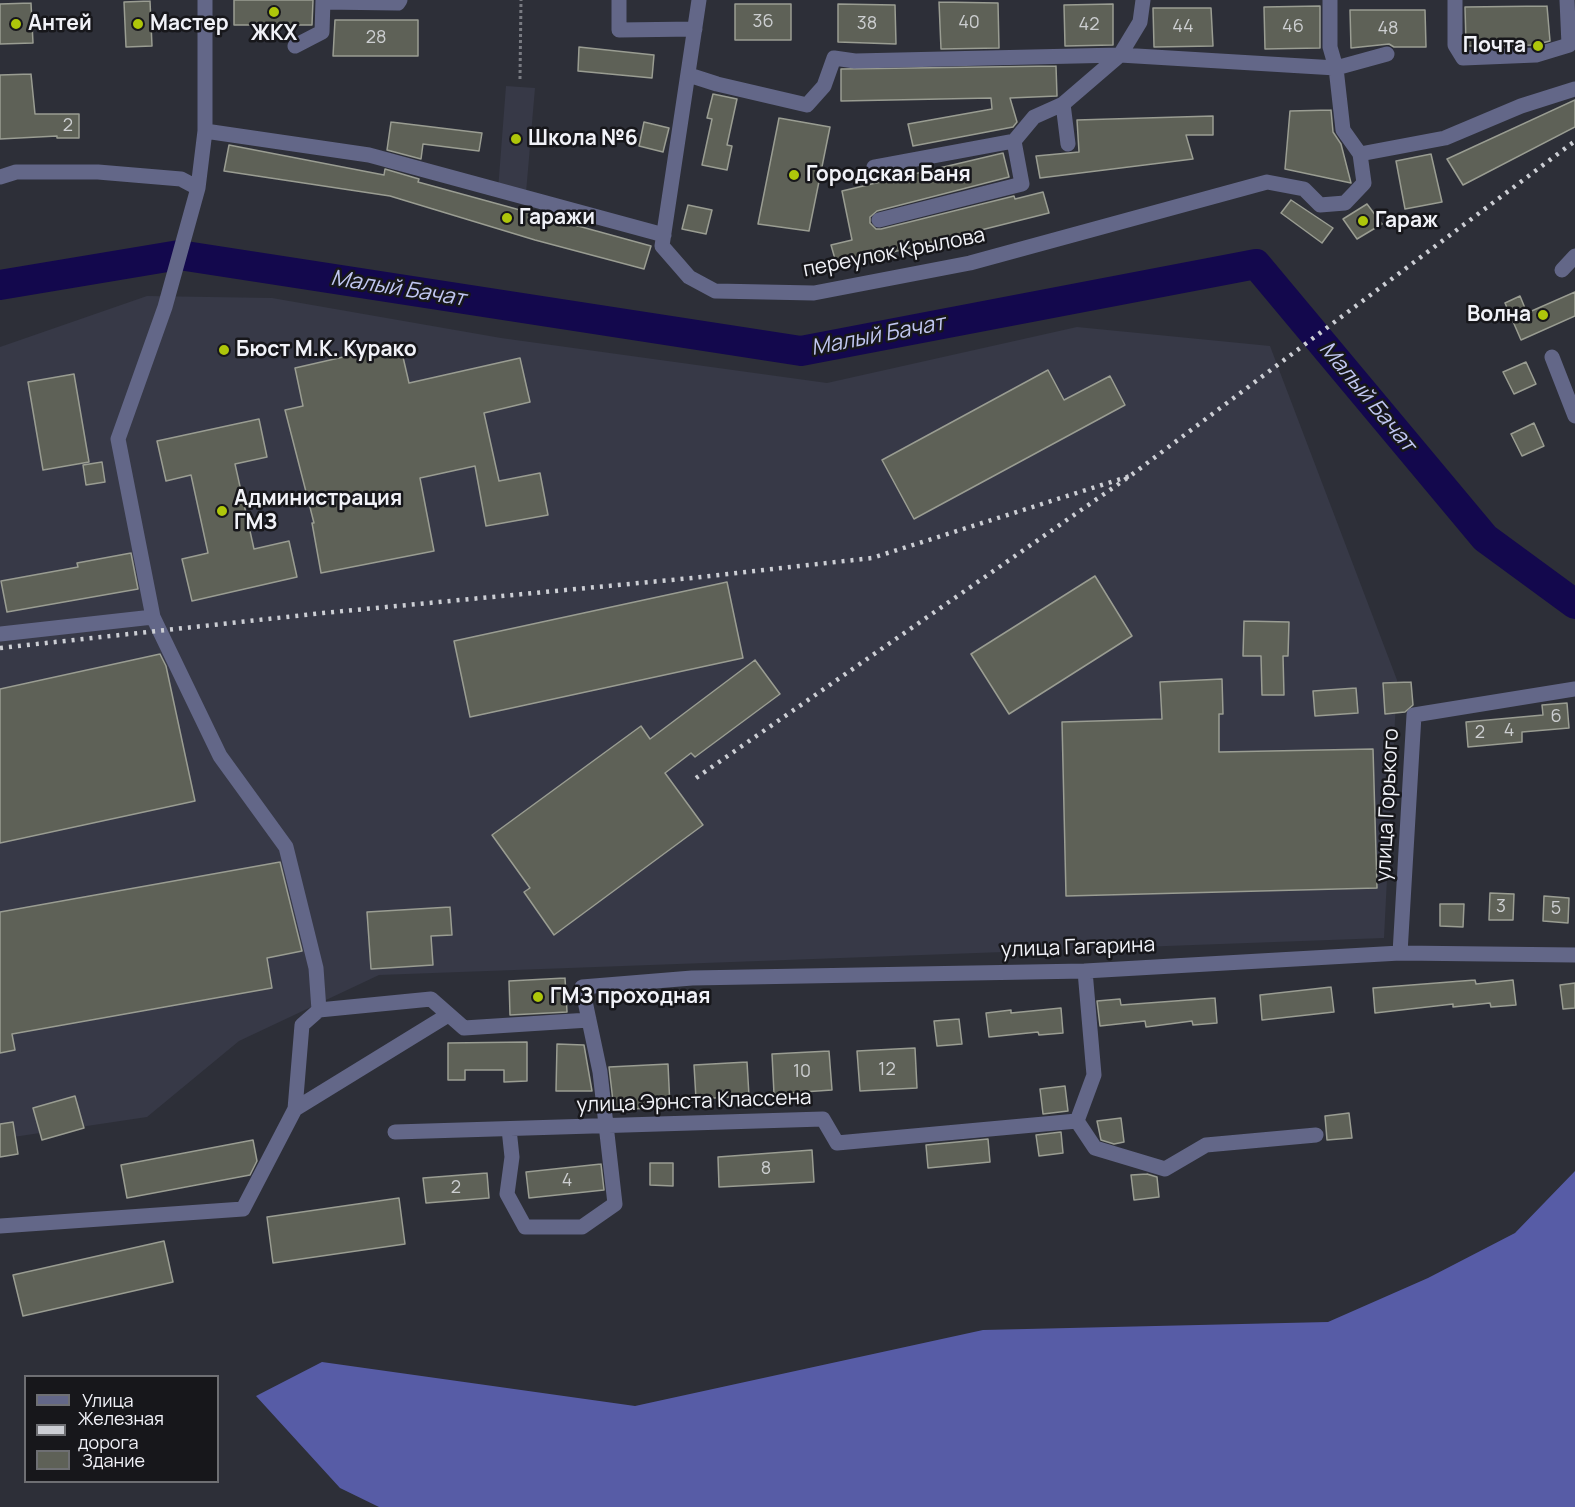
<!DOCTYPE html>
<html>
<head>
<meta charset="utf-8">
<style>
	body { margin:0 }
	#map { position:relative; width:1575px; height:1507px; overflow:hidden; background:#2d2f38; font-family:Manrope,sans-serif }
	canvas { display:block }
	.legend { position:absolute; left:24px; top:1375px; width:195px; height:108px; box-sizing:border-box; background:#17171b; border:2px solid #6e6f73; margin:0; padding:8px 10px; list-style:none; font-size:18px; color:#f1f2f8 }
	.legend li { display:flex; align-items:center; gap:12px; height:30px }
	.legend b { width:30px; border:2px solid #6e6f73 }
</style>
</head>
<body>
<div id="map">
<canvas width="1575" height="1507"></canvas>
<ul class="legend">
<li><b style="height:8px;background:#636788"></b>Улица</li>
<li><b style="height:8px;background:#ccced4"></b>Железная дорога</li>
<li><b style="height:16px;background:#5e6157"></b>Здание</li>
</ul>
</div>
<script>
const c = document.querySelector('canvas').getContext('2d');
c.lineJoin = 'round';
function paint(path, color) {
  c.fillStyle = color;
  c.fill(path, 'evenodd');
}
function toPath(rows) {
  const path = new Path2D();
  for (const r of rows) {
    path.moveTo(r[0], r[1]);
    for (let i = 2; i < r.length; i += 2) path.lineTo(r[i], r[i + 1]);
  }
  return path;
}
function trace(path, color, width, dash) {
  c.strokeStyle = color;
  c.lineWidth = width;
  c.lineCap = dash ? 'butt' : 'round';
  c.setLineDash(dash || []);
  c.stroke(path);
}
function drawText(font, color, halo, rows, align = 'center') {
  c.font = font + ' Manrope,sans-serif';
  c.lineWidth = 5;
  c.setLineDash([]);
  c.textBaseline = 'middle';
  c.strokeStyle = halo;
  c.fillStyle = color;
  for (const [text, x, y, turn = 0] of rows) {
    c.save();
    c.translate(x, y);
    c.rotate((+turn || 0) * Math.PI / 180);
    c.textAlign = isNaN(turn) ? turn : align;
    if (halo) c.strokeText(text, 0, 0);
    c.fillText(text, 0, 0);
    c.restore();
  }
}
const built = toPath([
	[506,86,535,88,526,193,498,190],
	[147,296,272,298,501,338,827,383,1077,327,1270,346,1397,680,1384,938,379,975,239,1041,147,1117,0,1139,0,347]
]);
const forest = toPath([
	[1575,1171,1575,1507,379,1507,340,1488,256,1396,322,1362,635,1406,983,1330,1328,1322,1428,1278,1515,1233]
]);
const river = toPath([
	[0,285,179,255,801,351,1256,264,1485,538,1575,604]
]);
const building = toPath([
	[234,0,313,0,312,25,234,25,234,0],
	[150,1,152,46,126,47,124,2,150,1],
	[939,2,998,3,999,48,941,49,939,2],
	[31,3,33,43,0,44,0,4,31,3],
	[735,4,791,4,791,40,735,40,735,4],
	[838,4,895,5,896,44,838,42,838,4],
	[1113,4,1113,45,1065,46,1064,5,1113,4],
	[1320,6,1320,48,1265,49,1264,7,1320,6],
	[1547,6,1550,41,1534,45,1467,46,1466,44,1465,7,1547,6],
	[1153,8,1211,8,1213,46,1154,47,1153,8],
	[1350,10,1425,10,1426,47,1394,47,1389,44,1351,48,1350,10],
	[335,20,418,20,418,56,333,56,335,20],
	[579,47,654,55,652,78,578,71,579,47],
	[1056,66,1057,96,1010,98,1017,122,1013,127,913,146,908,124,992,109,991,98,841,101,841,69,1056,66],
	[31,74,35,114,79,114,79,138,57,138,57,136,0,139,0,75,31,74],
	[713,94,737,99,727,145,732,146,727,170,702,165,712,119,707,118,713,94],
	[1575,100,1575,127,1463,185,1447,159,1575,100],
	[1331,110,1333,132,1341,144,1351,183,1285,169,1290,111,1331,110],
	[1213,116,1213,135,1186,135,1193,159,1040,178,1036,156,1079,152,1077,120,1213,116],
	[779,118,830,127,809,231,758,224,779,118],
	[391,122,482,133,479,151,423,144,421,159,387,150,391,122],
	[644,122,669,128,663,152,639,146,644,122],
	[229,145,384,175,385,169,419,179,418,182,651,246,644,269,535,240,390,196,224,171,229,145],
	[1003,153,1009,177,877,211,870,217,870,223,876,229,881,229,1014,196,1015,199,1043,192,1049,213,837,266,831,245,852,240,842,191,1003,153],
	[1431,154,1442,202,1405,209,1396,161,1431,154],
	[1291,200,1333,228,1322,243,1281,213,1291,200],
	[1367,204,1382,224,1357,239,1343,219,1367,204],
	[688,205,712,210,706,234,682,229,688,205],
	[1575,292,1575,316,1521,340,1505,303,1520,296,1527,313,1575,292],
	[400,344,409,383,520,358,530,402,484,413,499,481,540,473,548,515,486,526,475,466,420,478,434,551,321,573,312,523,314,523,285,410,303,406,295,368,400,344],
	[1526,362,1536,384,1514,394,1503,372,1526,362],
	[1048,370,1064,400,1110,376,1125,405,914,519,882,460,1048,370],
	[74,374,89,462,43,470,28,382,74,374],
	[259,419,267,457,235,464,254,549,289,541,297,577,192,601,182,559,208,553,191,475,166,481,157,441,259,419],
	[1534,423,1544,446,1522,456,1511,434,1534,423],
	[102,462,105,482,86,485,83,465,102,462],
	[131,553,138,589,7,612,1,581,78,567,77,563,131,553],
	[1095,576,1132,636,1009,714,971,654,1095,576],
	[727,582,743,658,470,717,454,641,727,582],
	[1244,621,1289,622,1288,656,1283,656,1284,695,1262,695,1261,656,1243,656,1244,621],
	[160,654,166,666,195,801,0,843,0,689,160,654],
	[755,660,780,694,695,757,691,753,665,773,703,825,554,935,524,892,530,888,492,835,641,726,650,739,755,660],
	[1222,679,1223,714,1219,714,1219,752,1373,749,1377,888,1066,896,1062,722,1162,719,1160,682,1222,679],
	[1411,682,1413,705,1405,712,1385,714,1383,683,1411,682],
	[1356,688,1358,713,1315,716,1313,691,1356,688],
	[1567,703,1569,728,1522,732,1522,742,1468,747,1466,722,1543,715,1542,705,1567,703],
	[280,862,302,951,267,958,272,988,12,1034,15,1050,0,1053,0,912,280,862],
	[1490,893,1514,894,1513,920,1489,920,1490,893],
	[1544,896,1569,898,1568,923,1543,921,1544,896],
	[1440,904,1464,904,1463,927,1440,926,1440,904],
	[450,907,452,935,431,936,433,965,371,969,367,912,450,907],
	[565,978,567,1012,510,1015,509,981,565,978],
	[1475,980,1476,984,1513,980,1516,1005,1491,1007,1490,1003,1453,1007,1453,1004,1375,1013,1373,988,1475,980],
	[1575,983,1575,1008,1563,1009,1560,985,1575,983],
	[1331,987,1334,1012,1262,1020,1260,995,1331,987],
	[1215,998,1217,1023,1193,1025,1192,1021,1146,1027,1145,1021,1100,1026,1097,1001,1120,999,1121,1005,1215,998],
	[1061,1008,1063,1033,1039,1035,1038,1032,989,1037,986,1013,1011,1010,1011,1013,1061,1008],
	[959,1019,962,1044,937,1046,934,1021,959,1019],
	[527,1042,527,1081,504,1082,504,1070,465,1070,465,1080,448,1080,448,1043,527,1042],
	[557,1044,584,1045,592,1091,556,1091,557,1044],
	[915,1048,917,1088,860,1091,857,1051,915,1048],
	[829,1051,832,1090,774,1094,772,1054,829,1051],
	[747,1062,749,1096,696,1099,694,1065,747,1062],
	[668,1064,670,1107,614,1110,609,1067,668,1064],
	[1065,1086,1068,1111,1043,1114,1040,1089,1065,1086],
	[75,1096,84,1128,42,1140,33,1108,75,1096],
	[1349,1113,1352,1138,1327,1140,1325,1116,1349,1113],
	[1121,1118,1124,1142,1114,1144,1101,1140,1097,1121,1121,1118],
	[13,1122,18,1154,0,1157,0,1124,13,1122],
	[1061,1132,1063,1153,1039,1156,1036,1135,1061,1132],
	[988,1139,990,1162,928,1168,926,1145,988,1139],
	[253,1140,257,1161,250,1175,127,1198,121,1165,253,1140],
	[812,1150,814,1182,719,1187,718,1157,812,1150],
	[650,1163,673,1163,673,1186,650,1185,650,1163],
	[601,1164,604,1190,529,1198,526,1172,601,1164],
	[487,1173,489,1198,426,1203,423,1178,487,1173],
	[1147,1174,1157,1177,1159,1197,1134,1200,1131,1175,1147,1174],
	[399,1198,405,1244,273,1263,267,1217,399,1198],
	[164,1241,173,1282,23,1316,13,1275,164,1241]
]);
const path = toPath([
	[520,79,521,0]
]);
const minor = toPath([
	[619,0,619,30,695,29],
	[699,0,662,246,689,277,715,291,814,293,970,263,1267,182,1304,189,1320,205,1345,203,1364,183,1360,154],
	[1330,0,1330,47,1336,68,1343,130,1360,154,1445,138,1521,106,1575,89],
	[1455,0,1455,45,1463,58,1536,55,1569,45,1567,0],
	[323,2,398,3,400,0],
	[295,46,322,32,323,0],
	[689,75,717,84,807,105,824,86,834,58,855,61,1120,55,1336,68,1387,54],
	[1063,104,1068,144],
	[205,131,369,155,664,235],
	[874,167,1014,141,1034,117,1063,104,1120,55,1140,22,1143,0],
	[0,177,16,172,98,172,181,179,198,188,205,131,205,0],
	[879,220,1022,184,1014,141],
	[1562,270,1575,256],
	[1552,357,1575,416],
	[153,617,220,756,286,847,316,968,319,1010,431,999,464,1028,589,1020],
	[0,634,153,617,118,439,165,307,198,188],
	[1400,953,1414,715,1575,689],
	[319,1010,302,1025,295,1109,448,1015],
	[1077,1121,1095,1148,1165,1169,1206,1145,1316,1135],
	[509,1129,512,1157,507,1194,525,1227,582,1227,615,1204,600,1072,582,987,692,978,1085,971,1400,953,1575,955],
	[395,1132,823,1119,837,1143,1077,1121,1094,1075,1085,971],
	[0,1226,243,1209,295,1109]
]);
const rail = toPath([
	[0,648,323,613,692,578,872,558,1130,476],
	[696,778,1130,476,1575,141]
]);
const markers = [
	[274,12,6,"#aec60a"],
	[16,24,6,"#aec60a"],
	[138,24,6,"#aec60a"],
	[1538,46,6,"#aec60a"],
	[516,139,6,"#aec60a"],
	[794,175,6,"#aec60a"],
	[507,218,6,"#aec60a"],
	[1363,221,6,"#aec60a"],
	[1543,315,6,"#aec60a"],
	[224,350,6,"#aec60a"],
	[222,511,6,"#aec60a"],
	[538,997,6,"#aec60a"]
];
const numberNames = [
	["36",763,22],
	["40",969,23],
	["38",867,24],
	["42",1089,25],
	["44",1183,27],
	["46",1293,27],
	["48",1388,29],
	["28",376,38],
	["2",68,126],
	["6",1556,717],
	["4",1509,731],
	["2",1480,733],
	["3",1501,907],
	["5",1556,909],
	["12",887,1070],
	["10",802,1072],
	["8",766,1169],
	["4",567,1181],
	["2",456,1188]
];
const poiNames = [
	["Антей",28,24],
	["Мастер",150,24],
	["ЖКХ",274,34,"center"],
	["Почта",1526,46,"right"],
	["Школа №6",528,139],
	["Городская Баня",806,175],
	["Гаражи",519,218],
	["Гараж",1375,221],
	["Волна",1531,315,"right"],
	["Бюст М.К. Курако",236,350],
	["Администрация",234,499],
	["ГМЗ",234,523],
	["ГМЗ проходная",550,997]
];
const streetNames = [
	["переулок Крылова",894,253,-11],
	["улица Горького",1388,805,-87],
	["улица Гагарина",1078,948,-2],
	["улица Эрнста Классена",694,1102,-2]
];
const waterNames = [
	["Малый Бачат",398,289,9],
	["Малый Бачат",878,336,-11],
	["Малый Бачат",1367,397,50]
];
paint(built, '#373947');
paint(forest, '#575ca6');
trace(river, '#13084d', 30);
paint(building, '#5e6157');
trace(building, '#9a9d92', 1.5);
trace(path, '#7a7c83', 3, [3, 3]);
trace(minor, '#636788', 15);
trace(rail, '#ccced4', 4.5, [3, 6]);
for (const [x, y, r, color] of markers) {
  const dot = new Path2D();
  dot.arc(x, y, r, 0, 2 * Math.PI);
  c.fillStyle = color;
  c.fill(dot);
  trace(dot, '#17171b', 2);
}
drawText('18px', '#ccced0', null, numberNames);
drawText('bold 21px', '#f1f2f8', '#17171b', poiNames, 'left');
drawText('21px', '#f1f2f8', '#17171b', streetNames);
drawText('italic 22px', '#c1c7f1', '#17171b', waterNames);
</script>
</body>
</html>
